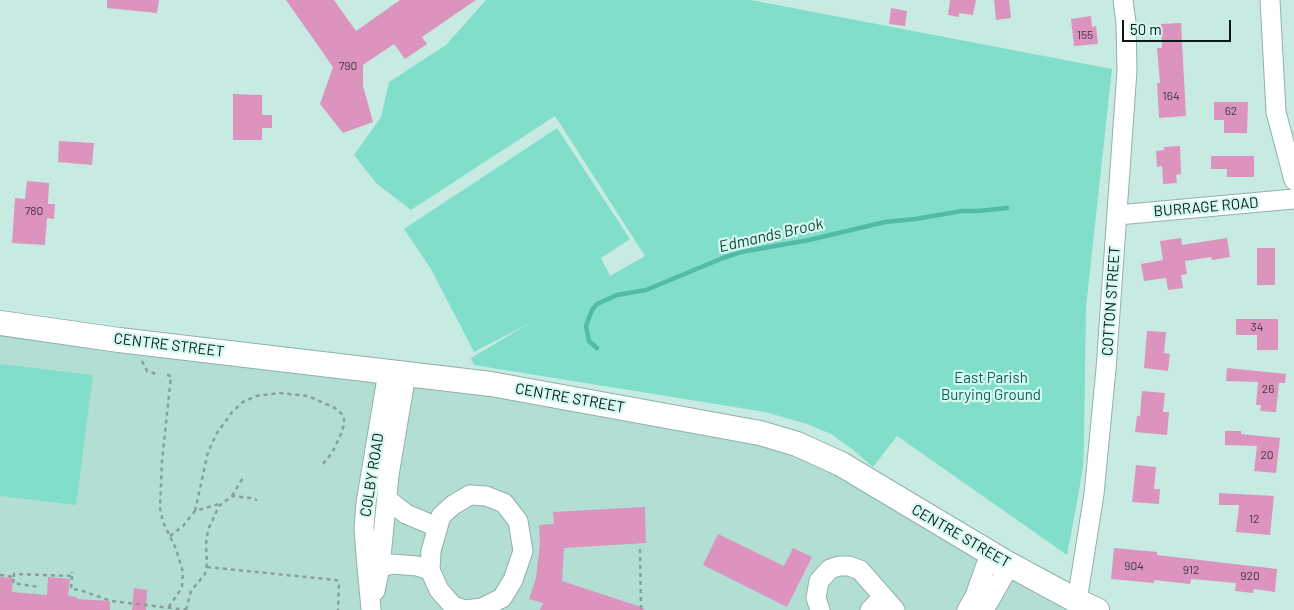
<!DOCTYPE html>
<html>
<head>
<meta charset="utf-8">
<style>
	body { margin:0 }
	#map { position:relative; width:1294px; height:610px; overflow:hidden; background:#c7ebe3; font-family:Barlow,sans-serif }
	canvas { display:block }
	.scale { position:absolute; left:1122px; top:20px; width:109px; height:22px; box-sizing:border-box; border:2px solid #0b1916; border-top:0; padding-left:6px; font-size:15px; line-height:18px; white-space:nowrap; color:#0b1916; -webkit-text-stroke:4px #d4f9f0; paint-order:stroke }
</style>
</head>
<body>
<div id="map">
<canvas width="1294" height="610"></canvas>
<div class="scale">50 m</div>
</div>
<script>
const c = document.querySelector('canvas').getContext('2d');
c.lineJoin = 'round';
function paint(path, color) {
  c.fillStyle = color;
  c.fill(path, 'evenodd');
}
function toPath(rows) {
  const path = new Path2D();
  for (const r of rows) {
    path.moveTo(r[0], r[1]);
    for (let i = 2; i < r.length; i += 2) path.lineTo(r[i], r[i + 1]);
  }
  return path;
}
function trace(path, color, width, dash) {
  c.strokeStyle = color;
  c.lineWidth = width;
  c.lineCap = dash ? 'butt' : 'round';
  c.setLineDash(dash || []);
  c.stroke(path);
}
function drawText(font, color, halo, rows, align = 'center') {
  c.font = font + ' Barlow,sans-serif';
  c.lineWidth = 4.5;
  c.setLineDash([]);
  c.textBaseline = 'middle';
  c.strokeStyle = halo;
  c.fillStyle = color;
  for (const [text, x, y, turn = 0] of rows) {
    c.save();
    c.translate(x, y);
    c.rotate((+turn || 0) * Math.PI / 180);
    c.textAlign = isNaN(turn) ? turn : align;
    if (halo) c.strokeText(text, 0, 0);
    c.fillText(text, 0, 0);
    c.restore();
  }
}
const built = toPath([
	[0,323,760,433,1099,610,0,610]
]);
const green = toPath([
	[486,0,751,0,1112,69,1086,307,1084,444,1083,466,1078,497,1067,555,897,436,873,467,852,449,831,434,807,424,765,412,474,365,471,358,530,323,474,352,431,269,404,229,557,128,630,239,601,258,610,276,645,256,555,116,411,210,376,183,354,155,381,117,389,82,446,45],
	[0,364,93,375,76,505,0,496]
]);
const stream = toPath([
	[597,348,589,341,586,326,592,310,597,304,617,295,646,290,723,258,741,252,809,240,885,222,915,219,962,211,978,211,1007,208]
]);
const building = toPath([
	[107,0,159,0,157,13,107,8],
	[286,0,334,0,356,31,400,0,476,0,422,37,427,44,405,59,394,44,363,65,363,86,373,122,343,133,320,104,333,67],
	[950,0,976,0,973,15,959,13,959,17,948,15],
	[994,0,1009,0,1011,18,996,20],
	[891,8,907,11,905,26,889,24],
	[1091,16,1092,27,1096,26,1098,44,1074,46,1071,19],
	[1181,23,1186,116,1159,118,1157,83,1160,83,1157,48,1162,48,1161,24],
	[233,94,262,95,262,115,272,115,272,128,262,128,262,140,233,140],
	[1214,102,1248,102,1247,133,1224,133,1224,120,1214,120],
	[59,141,94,143,92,165,58,162],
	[1180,146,1181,174,1176,175,1177,183,1163,184,1162,166,1157,167,1156,151,1164,150,1164,147],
	[1211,156,1254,156,1254,177,1227,177,1227,169,1211,169],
	[27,181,49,183,48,204,55,204,54,219,47,218,45,245,12,243,15,198,25,199],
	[1181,238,1182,245,1227,238,1230,257,1212,260,1211,257,1185,261,1187,274,1181,275,1183,288,1168,290,1166,278,1144,281,1141,264,1163,260,1160,241],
	[1257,248,1275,248,1275,285,1257,285],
	[1236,319,1278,319,1278,350,1257,350,1257,335,1236,335],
	[1147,331,1166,332,1164,353,1170,354,1168,371,1144,368],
	[1227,368,1286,374,1285,383,1279,383,1276,412,1260,411,1261,405,1256,405,1258,382,1226,381],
	[1142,391,1165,393,1163,412,1169,412,1167,435,1135,432,1137,416,1140,416],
	[1225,431,1241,431,1241,434,1280,438,1276,473,1254,471,1257,446,1225,445],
	[1136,465,1156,467,1154,489,1160,489,1159,504,1132,502],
	[1219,493,1274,496,1270,535,1236,532,1239,505,1219,505],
	[645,507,646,543,564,548,562,581,644,608,643,610,540,610,543,603,529,599,536,578,540,543,539,525,554,524,553,512],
	[718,534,784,566,793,548,812,557,787,607,703,565],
	[1114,548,1157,552,1157,555,1277,569,1275,592,1254,589,1253,593,1235,591,1236,583,1191,579,1190,584,1154,580,1154,583,1111,579],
	[0,577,13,578,12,592,47,595,48,577,70,579,68,596,77,597,77,599,110,601,110,610,0,610],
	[134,588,147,590,146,610,132,610]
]);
const path = toPath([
	[142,361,147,371,156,374],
	[167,375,171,376,162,461,160,508,163,522,176,549,183,572,182,586,179,592,168,608],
	[232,496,244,476],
	[195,511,208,452,217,433,232,412,243,402,256,396,280,393,308,396,335,408,344,416,344,425,341,434,332,453,322,465],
	[170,536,183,526,195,511,219,504],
	[640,549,641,610],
	[207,567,336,580,339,582,338,610],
	[0,575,14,577,13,583,39,587],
	[72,576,71,589,80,590,111,601,188,610],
	[14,577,14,574,72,576,72,572],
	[186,610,191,591,205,574,207,563,206,544,208,530,219,506,232,496,250,498,257,500]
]);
const minor = toPath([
	[1270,0,1276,112,1294,180],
	[1118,215,1294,199],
	[470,495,486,496,504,503,518,521,523,551,513,580,502,598,482,608,465,610,453,606,439,590,430,570,431,551,441,516,453,505,470,495],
	[387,499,406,514,437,527],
	[380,567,393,564,417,566,430,570],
	[375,591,380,567,389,475,406,374],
	[1077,601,1094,494,1106,369,1127,70,1126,22,1123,0],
	[371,609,366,556,364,528,366,503,388,372],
	[820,610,816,598,819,581,830,569,839,566,849,566,860,570,895,610],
	[870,610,883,597],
	[967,610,975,596,986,565,1005,562,1004,575,984,610]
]);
const major = toPath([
	[0,323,119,340,491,384,760,433,797,444,841,464,1005,562,1077,601,1097,610]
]);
const numberNames = [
	["155",1085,35],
	["790",348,66],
	["164",1171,96],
	["62",1231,111],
	["780",34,211],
	["34",1257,327],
	["26",1268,389],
	["20",1267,455],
	["12",1254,519],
	["904",1134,566],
	["912",1191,570],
	["920",1250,576]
];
const streetNames = [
	["BURRAGE ROAD",1206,207,-5],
	["COTTON STREET",1111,301,-86],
	["CENTRE STREET",169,345,7],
	["CENTRE STREET",570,398,10],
	["COLBY ROAD",372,475,-81],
	["CENTRE STREET",961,536,30]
];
const parkNames = [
	["East Parish",991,378],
	["Burying Ground",991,395]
];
const waterNames = [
	["Edmands Brook",771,235,-13]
];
paint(built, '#b2ded4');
paint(green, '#80decb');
trace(stream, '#52bba7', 4.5);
paint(building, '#dc93bd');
trace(minor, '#8fb1a9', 21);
trace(major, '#8fb1a9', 26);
trace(path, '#85a19b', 2.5, [4, 4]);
trace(minor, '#fff', 19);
trace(major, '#fff', 24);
drawText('12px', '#3f3840', null, numberNames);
drawText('15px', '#0b1916', '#d4f9f0', streetNames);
drawText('15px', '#0c6457', '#d4f9f0', parkNames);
drawText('italic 16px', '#15443b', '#d4f9f0', waterNames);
</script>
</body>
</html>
